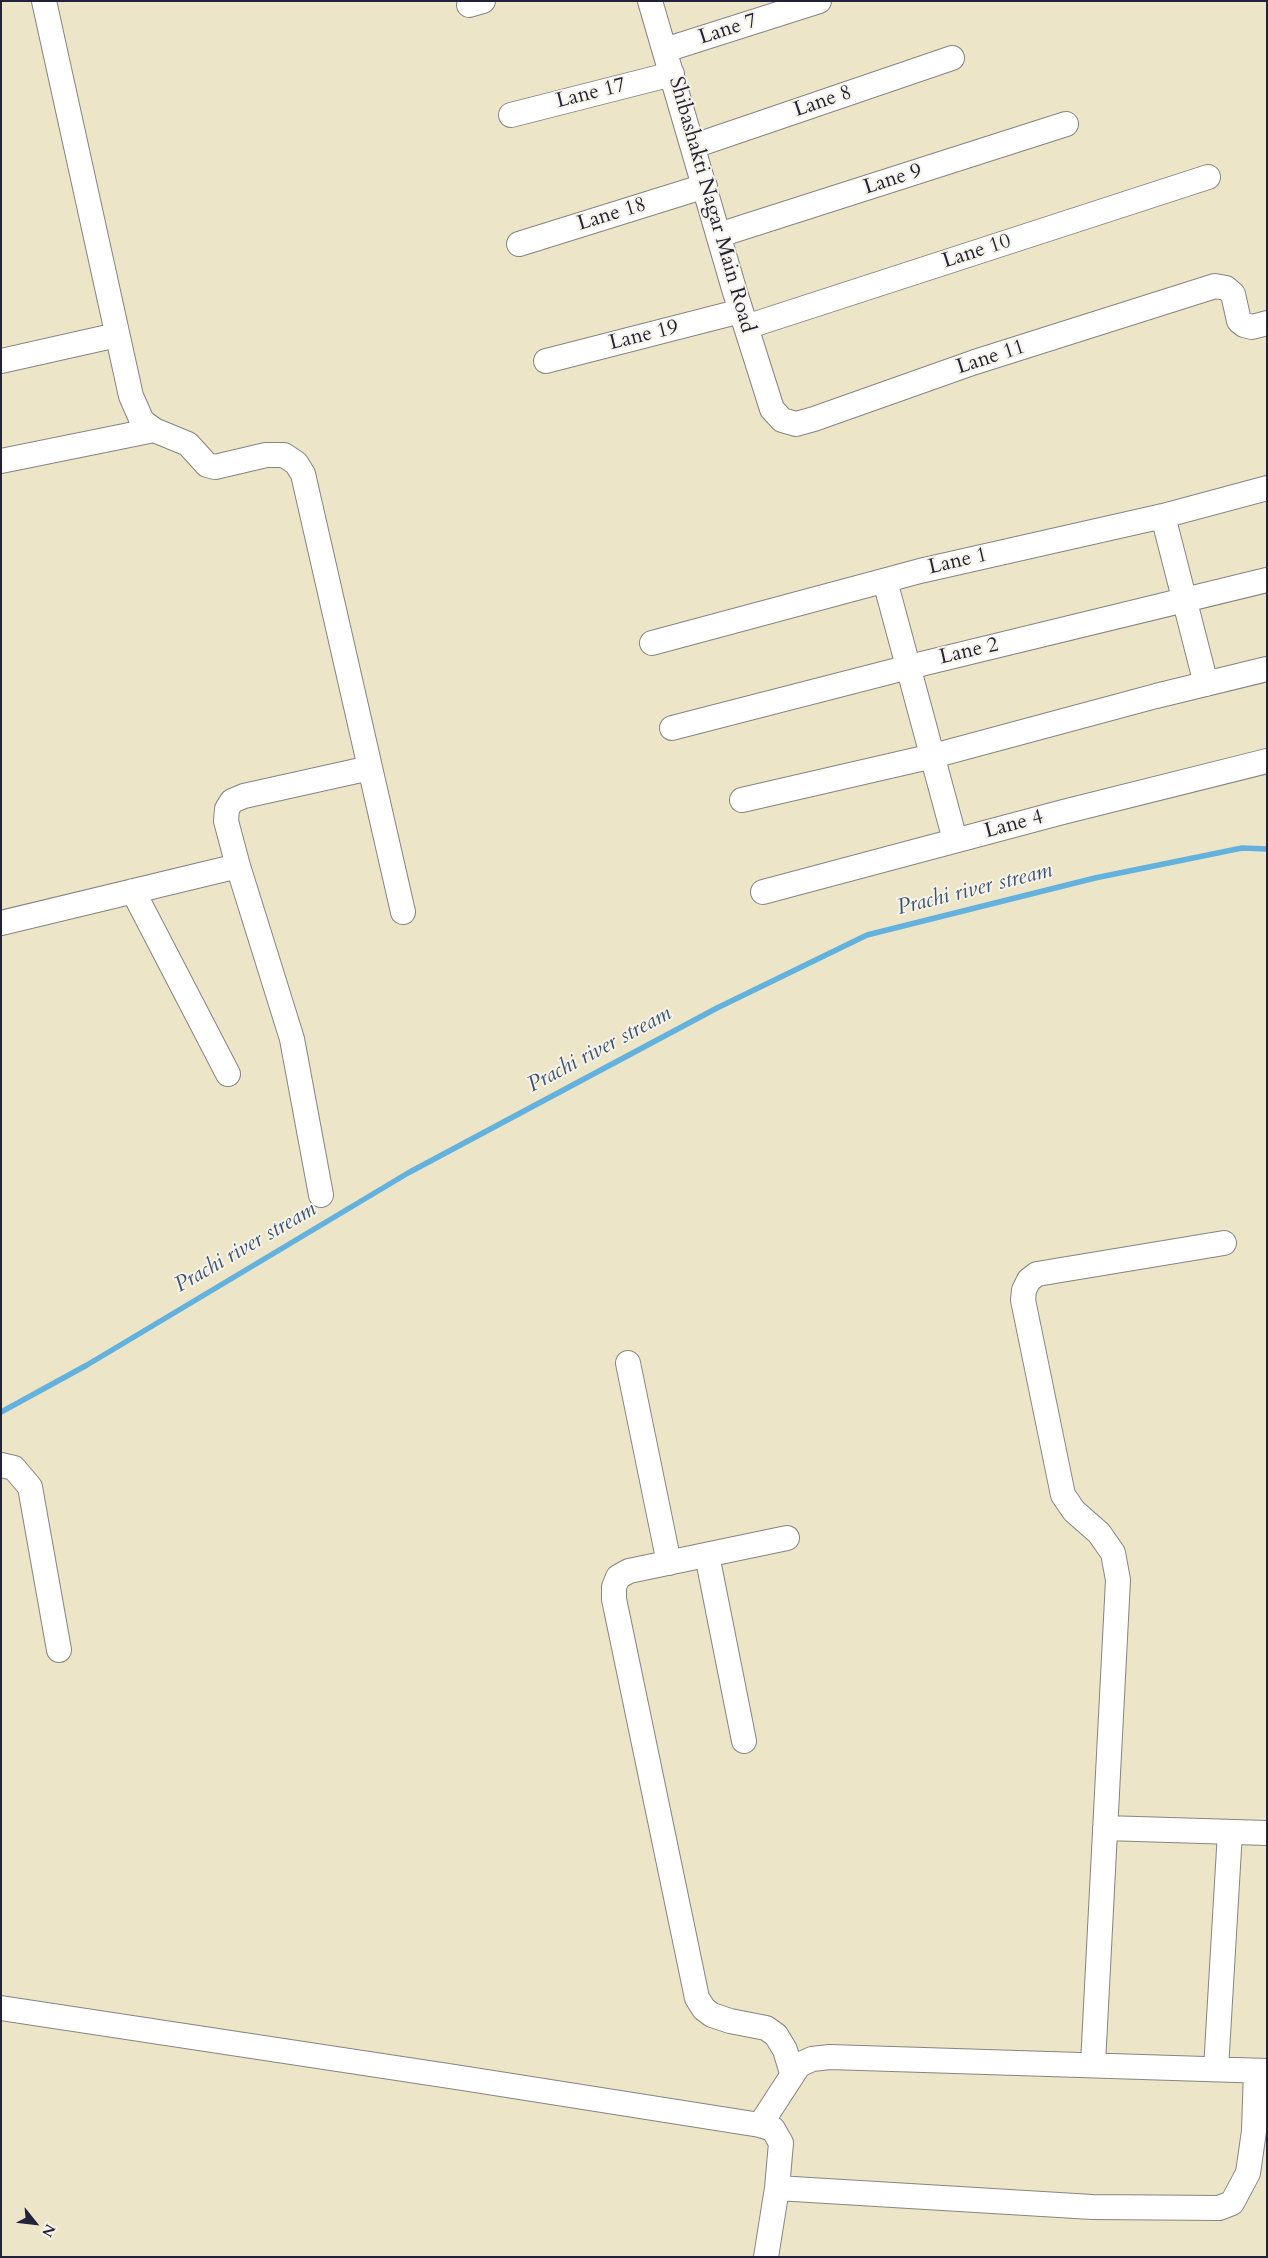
<!DOCTYPE html>
<html>
<head>
<meta charset="utf-8">
<style>
	body { margin:0 }
	#map { position:relative; width:1268px; height:2258px; overflow:hidden; background:#ece5c7; font-family:Cardo,serif }
	canvas { display:block }
	.frame { position:absolute; inset:0; border:2px solid #22223b; pointer-events:none }
	.north { position:absolute; left:10px; top:2198px; width:50px; height:50px; -webkit-text-stroke:4px #f7f3e8; paint-order:stroke; rotate:119deg; font-size:14px; font-weight:700; line-height:20px; text-align:center; color:#22223b }
	.north::after { content:''; display:block; margin:auto; width:18px; height:22px; background:#22223b; clip-path:polygon(50% 0,100% 100%,50% 72%,0 100%) }
</style>
</head>
<body>
<div id="map">
<canvas width="1268" height="2258"></canvas>
<div class="frame"></div>
<div class="north">N</div>
</div>
<script>
const c = document.querySelector('canvas').getContext('2d');
c.lineJoin = 'round';
function toPath(rows) {
  const path = new Path2D();
  for (const r of rows) {
    path.moveTo(r[0], r[1]);
    for (let i = 2; i < r.length; i += 2) path.lineTo(r[i], r[i + 1]);
  }
  return path;
}
function trace(path, color, width, dash) {
  c.strokeStyle = color;
  c.lineWidth = width;
  c.lineCap = dash ? 'butt' : 'round';
  c.setLineDash(dash || []);
  c.stroke(path);
}
function drawText(font, color, halo, rows, align = 'center') {
  c.font = font + ' Cardo,serif';
  c.lineWidth = 4;
  c.setLineDash([]);
  c.textBaseline = 'middle';
  c.strokeStyle = halo;
  c.fillStyle = color;
  for (const [text, x, y, turn = 0] of rows) {
    c.save();
    c.translate(x, y);
    c.rotate((+turn || 0) * Math.PI / 180);
    c.textAlign = isNaN(turn) ? turn : align;
    if (halo) c.strokeText(text, 0, 0);
    c.fillText(text, 0, 0);
    c.restore();
  }
}
const stream = toPath([
	[1,1412,87,1365,408,1173,717,1008,867,935,1095,878,1242,848,1267,849]
]);
const minor = toPath([
	[44,1,131,396,142,421,154,430,188,444,207,465,215,467,266,455,284,455,296,463,303,474,403,912],
	[650,1,734,289,772,409,782,420,796,424,814,419,975,362,1215,286,1226,288,1233,294,1239,321,1244,325,1252,327,1267,323],
	[469,5,483,1],
	[665,50,819,1],
	[511,115,672,74],
	[694,146,952,58],
	[719,235,1066,124],
	[519,244,705,186],
	[746,327,1208,177],
	[1,361,117,335],
	[546,361,741,311],
	[1,461,154,430],
	[1163,516,1206,684],
	[885,581,955,840],
	[652,643,920,571,1163,516,1267,488],
	[672,728,909,667,1267,580],
	[742,800,933,756,1156,696,1267,669],
	[133,891,228,1074],
	[763,892,1063,812,1267,761],
	[1,923,238,866],
	[321,1195,292,1039,238,866,226,821,227,809,232,801,244,796,370,768],
	[628,1363,669,1563],
	[1,1465,14,1468,30,1487,59,1650],
	[787,1538,629,1571,618,1577,614,1587,614,1599,697,1998,704,2009,712,2015,730,2021,766,2028,776,2035,785,2050,792,2073],
	[707,1555,744,1741],
	[1105,1828,1267,1833],
	[1,2008,462,2078,760,2125,773,2129,781,2143,777,2188,766,2257],
	[1093,2064,1118,1580,1113,1553,1099,1533,1074,1511,1063,1495,1023,1300,1024,1290,1029,1280,1037,1274,1224,1243],
	[1216,2069,1230,1832],
	[760,2125,799,2065,812,2059,830,2057,1267,2071],
	[777,2188,1092,2207,1219,2208,1232,2203,1248,2173,1254,2131,1256,2071]
]);
const streetNames = [
	["Lane 7",728,30,-18],
	["Lane 17",591,94,-14],
	["Lane 8",823,102,-19],
	["Lane 9",893,180,-18],
	["Shibashakti Nagar Main Road",711,205,74],
	["Lane 18",612,215,-17],
	["Lane 10",977,252,-18],
	["Lane 19",644,336,-14],
	["Lane 11",991,358,-18],
	["Lane 1",958,562,-13],
	["Lane 2",969,652,-13],
	["Lane 4",1014,825,-15]
];
const waterNames = [
	["Prachi river stream",975,890,-14],
	["Prachi river stream",600,1050,-28],
	["Prachi river stream",246,1248,-30]
];
trace(stream, '#63b1dd', 5.5);
trace(minor, '#878481', 26);
trace(minor, '#fff', 24);
drawText('21px', '#22223b', '#f7f3e8', streetNames);
drawText('italic 22px', '#395474', '#f7f3e8', waterNames);
</script>
</body>
</html>
